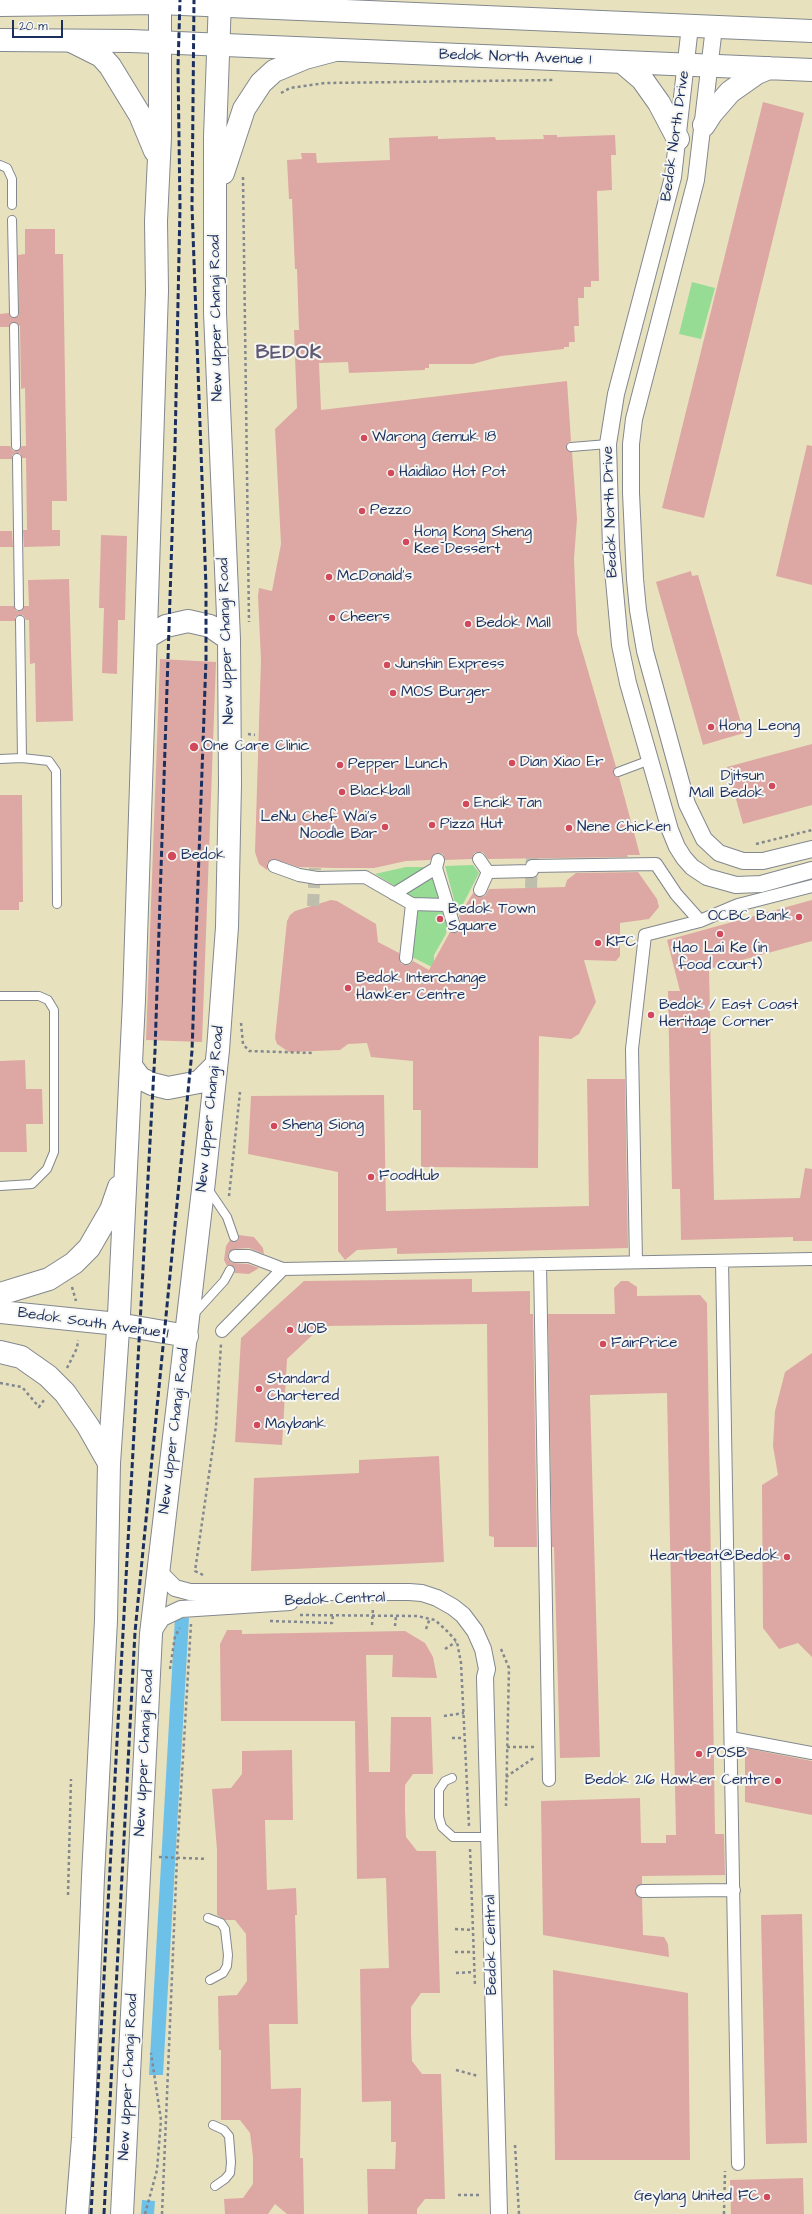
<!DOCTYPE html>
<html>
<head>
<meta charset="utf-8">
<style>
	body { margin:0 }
	#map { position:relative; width:812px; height:2214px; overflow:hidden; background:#e8e1be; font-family:"Architects Daughter",sans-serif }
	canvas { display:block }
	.scale { position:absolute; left:12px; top:20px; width:51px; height:18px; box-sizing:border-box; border:2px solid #1b2f5e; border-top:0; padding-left:5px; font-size:12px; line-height:14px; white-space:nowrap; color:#1b2f5e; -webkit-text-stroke:3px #f6f6f2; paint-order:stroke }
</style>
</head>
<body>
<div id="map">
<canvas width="812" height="2214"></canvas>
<div class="scale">20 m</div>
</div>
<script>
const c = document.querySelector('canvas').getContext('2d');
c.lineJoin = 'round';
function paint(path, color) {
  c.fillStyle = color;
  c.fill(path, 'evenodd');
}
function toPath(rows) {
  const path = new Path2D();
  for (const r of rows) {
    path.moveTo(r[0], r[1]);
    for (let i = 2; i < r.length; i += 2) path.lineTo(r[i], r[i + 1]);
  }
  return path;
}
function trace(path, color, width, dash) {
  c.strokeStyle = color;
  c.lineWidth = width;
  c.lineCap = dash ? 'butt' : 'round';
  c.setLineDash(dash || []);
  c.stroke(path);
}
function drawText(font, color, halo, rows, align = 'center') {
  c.font = font + ' "Architects Daughter",sans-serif';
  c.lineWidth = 4;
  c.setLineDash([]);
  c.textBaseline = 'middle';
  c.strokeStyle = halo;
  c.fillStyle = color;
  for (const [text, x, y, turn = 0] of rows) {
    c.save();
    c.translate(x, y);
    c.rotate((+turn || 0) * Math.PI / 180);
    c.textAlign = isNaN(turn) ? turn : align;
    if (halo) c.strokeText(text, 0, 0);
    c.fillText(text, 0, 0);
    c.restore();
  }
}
const green = toPath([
	[692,282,715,288,701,339,679,334],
	[473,865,479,873,458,914,445,866],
	[406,867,428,867,395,886,375,874],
	[433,877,439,899,413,898,405,894],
	[416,909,442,911,447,926,446,934,434,955,434,968,412,957]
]);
const water = toPath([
	[175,1618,189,1618,163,2075,149,2075],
	[142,2200,155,2201,154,2214,141,2214]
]);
const building = toPath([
	[763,102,804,113,704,518,662,508],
	[543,135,557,135,557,137,615,135,616,155,611,155,612,190,597,191,599,281,591,281,591,287,584,287,584,298,578,298,579,326,574,326,575,342,569,342,569,347,564,347,564,349,501,356,473,364,429,364,429,368,425,368,425,370,349,373,348,362,319,363,321,410,567,381,571,441,568,443,566,447,567,450,572,452,577,519,574,559,577,633,616,767,613,774,619,777,640,855,627,855,628,857,488,859,483,852,479,852,474,853,472,859,445,860,443,854,436,853,430,860,406,861,374,868,335,868,298,867,273,859,267,863,267,870,259,864,255,852,261,660,258,596,259,588,272,591,281,544,275,429,297,408,294,330,299,330,297,269,295,269,292,199,289,199,287,160,302,159,301,153,316,153,317,163,390,160,389,138,438,136,438,139,495,137,496,140,544,139],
	[25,229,55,229,55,254,63,254,67,501,52,501,52,530,60,530,60,546,24,547,23,530,27,530,26,458,22,458,20,453,17,453,12,455,12,459,0,459,0,446,10,446,13,451,16,451,22,446,26,446,25,388,21,389,20,326,14,322,9,327,0,327,0,314,9,313,14,318,19,315,18,255,25,254],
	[807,445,812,446,812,585,776,576],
	[0,531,12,531,13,547,0,547],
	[101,535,127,536,125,620,118,620,117,674,102,673,104,608,99,608],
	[691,571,692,576,698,575,744,733,703,745,656,582],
	[69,579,73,721,36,722,35,663,30,664,29,620,26,620,23,615,20,615,15,617,15,621,0,621,0,606,14,606,16,611,19,611,24,606,29,606,28,580],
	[160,659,216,662,202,1042,146,1040],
	[812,744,812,805,743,824,727,767],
	[0,795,22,795,23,902,19,902,19,910,0,910],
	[638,872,657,899,659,907,649,919,620,923,620,956,616,961,584,960,596,1002,579,1034,571,1039,539,1036,538,1168,421,1167,421,1110,413,1110,413,1061,371,1057,367,1043,348,1044,340,1050,289,1052,277,1044,275,1038,287,921,290,915,295,911,331,900,337,901,376,924,378,942,399,953,401,964,409,965,413,961,429,970,450,932,456,933,460,931,461,924,459,916,473,893,480,897,485,896,489,889,565,887,567,880,576,873],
	[812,900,812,941,709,969,714,1200,800,1198,805,1168,812,1169,812,1241,793,1241,793,1237,681,1240,680,1189,672,1189,668,991,680,991,667,940],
	[25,1060,26,1089,42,1089,43,1124,26,1124,27,1152,0,1152,0,1061],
	[587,1079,625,1079,628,1248,397,1254,397,1248,357,1250,345,1260,338,1251,338,1172,248,1154,251,1096,384,1095,386,1211,589,1206],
	[239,1235,254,1237,263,1248,264,1254,249,1248,235,1249,228,1253,228,1259,232,1263,248,1264,259,1268,249,1274,235,1273,234,1267,230,1265,227,1266,224,1260,226,1246,230,1240,233,1242,238,1241],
	[472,1279,472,1292,530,1291,530,1314,533,1314,537,1547,494,1547,494,1537,489,1536,487,1324,322,1326,287,1359,282,1445,235,1442,241,1338,304,1281],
	[621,1281,628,1281,637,1287,637,1296,700,1295,707,1303,715,1834,724,1834,725,1875,642,1876,642,1884,636,1887,635,1891,638,1897,642,1898,643,1935,664,1937,668,1944,669,1957,543,1935,541,1801,640,1798,641,1843,666,1843,666,1835,676,1835,667,1393,590,1395,600,1757,560,1758,554,1547,552,1547,548,1314,615,1314,614,1288],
	[812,1353,812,1657,798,1643,779,1649,763,1628,762,1485,778,1475,773,1446,775,1411,785,1372],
	[439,1456,444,1562,251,1571,254,1478,359,1473,359,1460],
	[227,1630,242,1630,242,1634,405,1631,425,1643,433,1657,437,1678,392,1677,393,1655,366,1655,369,1772,390,1772,391,1717,431,1717,433,1774,413,1774,405,1785,405,1811,406,1837,417,1851,436,1851,440,1993,421,1993,411,2007,411,2034,412,2061,422,2074,441,2074,445,2199,425,2199,417,2209,417,2214,368,2214,367,2169,395,2169,396,2142,391,2142,391,2101,362,2102,360,1969,389,1968,386,1878,357,1879,355,1721,221,1721,220,1644],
	[745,1748,812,1761,812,1815,745,1802],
	[292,1750,293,1820,265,1820,267,1890,296,1888,297,1915,295,1915,298,2024,269,2024,271,2089,301,2088,300,2158,303,2158,304,2214,287,2214,275,2204,268,2214,225,2214,224,2199,243,2198,253,2184,253,2157,250,2133,240,2120,221,2120,221,2050,219,2050,218,1996,237,1995,247,1981,246,1934,235,1920,225,1920,217,1915,217,1850,212,1789,231,1788,242,1774,242,1751],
	[802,1914,807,2143,766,2144,761,1915],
	[553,1970,688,1993,690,2160,555,2160],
	[803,2178,804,2214,731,2214,730,2180]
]);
const pedestrianTunnel = toPath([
	[531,888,532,858],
	[313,906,315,868]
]);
const path = toPath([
	[281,93,290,88,325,83,554,80],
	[243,177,249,622],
	[248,734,255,735],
	[756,844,812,830],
	[241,1023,243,1044,249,1051,313,1053],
	[229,1196,240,1092],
	[72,1287,76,1301],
	[67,1368,77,1348,78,1340],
	[0,1383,22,1387,39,1407,44,1400],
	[203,1575,195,1571,216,1426,221,1344],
	[300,1615,417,1616,435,1620,447,1631,457,1642,461,1663,469,1826],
	[270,1621,332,1623,333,1615],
	[372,1625,373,1607],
	[395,1626,396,1616],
	[426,1629,430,1618],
	[445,1649,456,1642],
	[501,1649,509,1668,506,1806],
	[170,1669,175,1636,180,1628],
	[444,1716,464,1713],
	[452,1738,464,1738],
	[507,1747,534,1747],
	[506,1777,535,1757],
	[470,1849,475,1986],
	[159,1857,207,1859],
	[68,1895,71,1779],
	[455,1929,473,1930],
	[455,1952,474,1952],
	[456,1973,474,1972],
	[456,2070,478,2076],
	[515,2145,519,2214],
	[458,2195,482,2195],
	[145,2214,157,2170,161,2120,151,2053],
	[162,2214,177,1857,191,1624],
	[724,2214,725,2171]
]);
const service = toPath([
	[0,165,7,168,12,179,12,205],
	[12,220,14,313],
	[14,327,16,446],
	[571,447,608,444],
	[17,458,19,606],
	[20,620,22,758],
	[0,759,22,758,49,761,56,771,57,904],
	[618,772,650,760],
	[0,996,39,996,48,1000,54,1010,54,1152,47,1169,32,1184,0,1186],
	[208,1189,227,1217,234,1237],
	[194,1314,224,1281,230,1270],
	[452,1778,445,1781,439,1790,439,1817,442,1827,453,1837,490,1837],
	[208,1918,221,1923,225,1929,228,1955,227,1966,223,1973,210,1980],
	[213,2125,224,2130,229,2136,231,2162,230,2173,225,2179,215,2186]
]);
const pedestrian = toPath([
	[479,859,488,872,480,890],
	[274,866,299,875,317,878,365,877,412,904,447,905],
	[532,866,656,864,676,894,700,921],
	[436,868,454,926],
	[488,872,532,871],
	[394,894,436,868,438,860],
	[406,958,412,904],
	[235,1256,249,1256,283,1269,812,1259],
	[722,1261,738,2164],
	[636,1262,632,1049,645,935,700,921,738,905,812,886],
	[540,1264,549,1780],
	[222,1331,283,1269],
	[731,1738,812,1753],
	[642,1891,734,1890]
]);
const minor = toPath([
	[690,26,673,177,616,394,608,444,611,548,620,645,628,683,670,830,677,847,684,858,692,867,707,877,736,885,761,884,812,870],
	[714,27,696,180,634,419,631,444,631,493,635,579,638,610,645,651,687,804,704,839,719,853,743,861,763,861,812,849],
	[159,1572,175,1588,190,1592,409,1592,422,1593,437,1598,453,1607,463,1615,475,1631,483,1649,487,1669,485,1677,499,2214],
	[152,1633,162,1618,181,1609,290,1602]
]);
const secondary = toPath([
	[0,5,159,3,812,31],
	[0,40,131,41,812,70],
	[622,62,642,79,659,103,678,139],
	[704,125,711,114,730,92,757,73,769,68]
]);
const primary = toPath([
	[280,0,290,8],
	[73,3,77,0],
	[73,42,101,56,110,66,140,115,155,151],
	[223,173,244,109,261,83,274,71,305,58,335,50],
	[147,637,166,626,188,621,210,626,229,639],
	[131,1066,140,1078,152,1084,168,1088,199,1082,216,1065],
	[0,1294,49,1279,74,1263,89,1248,111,1210,119,1187],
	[0,1312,118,1324,187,1336],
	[0,1352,21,1357,48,1376,65,1393,88,1426,109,1463],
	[77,2214,83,2138,93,1877,106,1620,109,1463,119,1315,134,1000,157,291,156,221,160,137,160,0],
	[122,2214,151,1634,204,1181,218,1050,227,927,230,784,229,639,215,313,215,137,220,0]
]);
const rail = toPath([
	[91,2214,155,1051,175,446,180,207,178,67,180,0],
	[104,2214,135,1632,192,1051,206,659,206,587,192,207,194,0]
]);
const markers = [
	[364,438,4,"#d1495b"],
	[391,473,4,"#d1495b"],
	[362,511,4,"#d1495b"],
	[406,542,4,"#d1495b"],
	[329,577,4,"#d1495b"],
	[332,618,4,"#d1495b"],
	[468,624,4,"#d1495b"],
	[387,665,4,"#d1495b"],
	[393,693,4,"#d1495b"],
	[711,727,4,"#d1495b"],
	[194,747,5,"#d1495b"],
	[512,763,4,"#d1495b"],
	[340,765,4,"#d1495b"],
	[772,786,4,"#d1495b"],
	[342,792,4,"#d1495b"],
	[466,804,4,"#d1495b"],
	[432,825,4,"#d1495b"],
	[385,827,4,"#d1495b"],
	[569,828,4,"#d1495b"],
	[172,856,5,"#d1495b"],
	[799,917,4,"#d1495b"],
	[440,919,4,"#d1495b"],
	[720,934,4,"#d1495b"],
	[598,943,4,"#d1495b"],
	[348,988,4,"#d1495b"],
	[651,1015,4,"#d1495b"],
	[274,1126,4,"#d1495b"],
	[371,1177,4,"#d1495b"],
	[290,1330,4,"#d1495b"],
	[603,1344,4,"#d1495b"],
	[259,1389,4,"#d1495b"],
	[257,1425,4,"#d1495b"],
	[787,1557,4,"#d1495b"],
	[699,1754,4,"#d1495b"],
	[778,1781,4,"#d1495b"],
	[767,2197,4,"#d1495b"]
];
const streetNames = [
	["Bedok North Avenue 1",515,58,2],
	["Bedok North Drive",676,136,-82],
	["New Upper Changi Road",217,318,-91],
	["Bedok North Drive",611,512,-92],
	["New Upper Changi Road",227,641,-92],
	["New Upper Changi Road",211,1109,-84],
	["Bedok South Avenue 1",93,1324,8],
	["New Upper Changi Road",175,1431,-83],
	["Bedok Central",335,1600,-2],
	["New Upper Changi Road",145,1753,-87],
	["Bedok Central",492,1945,-91],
	["New Upper Changi Road",129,2077,-87]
];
const poiNames = [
	["Warong Gemuk 18",372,438],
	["Haidilao Hot Pot",399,473],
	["Pezzo",370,511],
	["Hong Kong Sheng",414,533],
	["Kee Dessert",414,550],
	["McDonald's",337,577],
	["Cheers",340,618],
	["Bedok Mall",476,624],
	["Junshin Express",395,665],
	["MOS Burger",401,693],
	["Hong Leong",719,727],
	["One Care Clinic",203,747],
	["Dian Xiao Er",520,763],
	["Pepper Lunch",348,765],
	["Djitsun",764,777,"right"],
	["Mall Bedok",764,794,"right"],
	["Blackball",350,792],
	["Encik Tan",474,804],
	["LeNu Chef Wai's",377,818,"right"],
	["Noodle Bar",377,835,"right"],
	["Pizza Hut",440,825],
	["Nene Chicken",577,828],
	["Bedok",181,856],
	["Bedok Town",448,910],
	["Square",448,927],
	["OCBC Bank",791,917,"right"],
	["KFC",606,943],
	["Hao Lai Ke (in",720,949,"center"],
	["food court)",720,966,"center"],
	["Bedok Interchange",356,979],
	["Hawker Centre",356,996],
	["Bedok / East Coast",659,1006],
	["Heritage Corner",659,1023],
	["Sheng Siong",282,1126],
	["FoodHub",379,1177],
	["UOB",298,1330],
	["FairPrice",611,1344],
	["Standard",267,1380],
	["Chartered",267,1397],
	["Maybank",265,1425],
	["Heartbeat@Bedok",779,1557,"right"],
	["POSB",707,1754],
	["Bedok 216 Hawker Centre",770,1781,"right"],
	["Geylang United FC",759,2197,"right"]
];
const districtNames = [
	["BEDOK",289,354]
];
paint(green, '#96dc95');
paint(water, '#6dc1e9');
paint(building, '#dda8a3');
trace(pedestrianTunnel, '#bfbdab', 12, [12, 6]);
trace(service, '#82888e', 10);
trace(pedestrian, '#82888e', 14);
trace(minor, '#82888e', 18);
trace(secondary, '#82888e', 24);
trace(primary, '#82888e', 24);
trace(path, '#82888e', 2.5, [3, 3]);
trace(service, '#fff', 8);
trace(pedestrian, '#fff', 12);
trace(minor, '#fff', 16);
trace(secondary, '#fff', 22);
trace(primary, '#fff', 22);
trace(rail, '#1b2f5e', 3, [6, 3]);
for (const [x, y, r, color] of markers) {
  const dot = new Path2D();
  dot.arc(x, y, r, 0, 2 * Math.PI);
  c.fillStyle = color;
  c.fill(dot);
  trace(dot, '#f6f6f2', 1.5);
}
drawText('15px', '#1b2f5e', '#f6f6f2', streetNames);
drawText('15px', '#1b2f5e', '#f6f6f2', poiNames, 'left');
c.letterSpacing = '1px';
drawText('bold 19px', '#5f5976', '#f6f6f2', districtNames);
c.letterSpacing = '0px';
</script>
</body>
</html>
